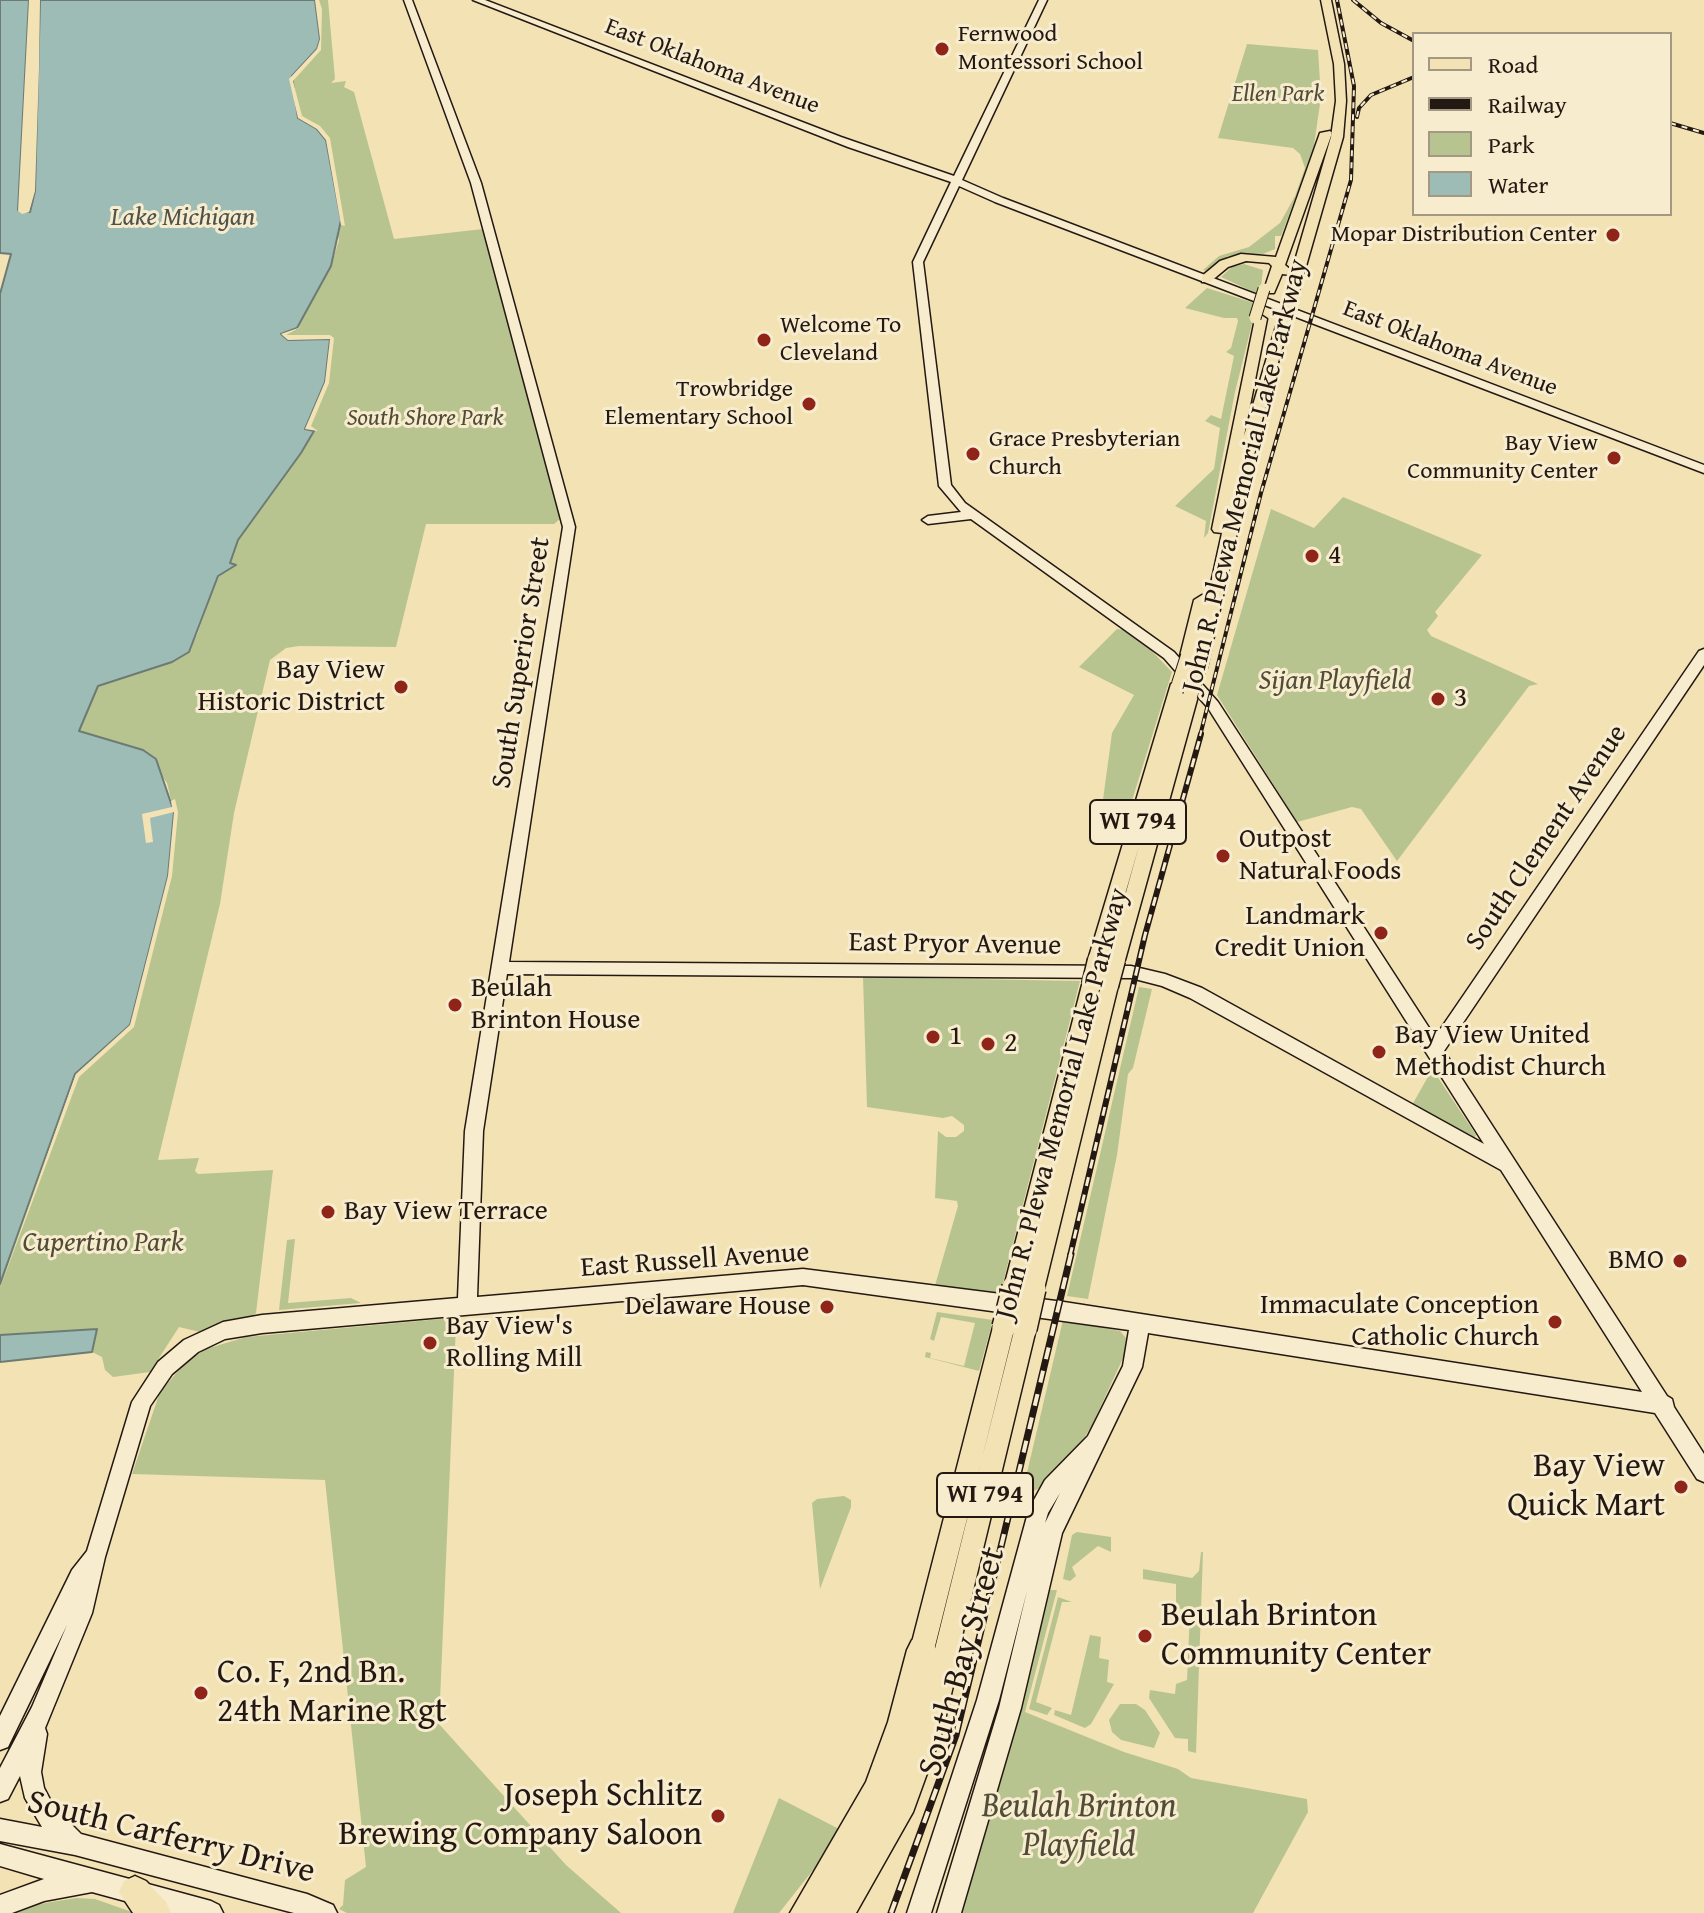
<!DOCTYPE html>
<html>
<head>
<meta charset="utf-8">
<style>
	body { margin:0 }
	#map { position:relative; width:1704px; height:1913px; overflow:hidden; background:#f3e2b4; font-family:"Gentium Book Plus",serif }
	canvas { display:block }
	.legend { position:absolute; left:1412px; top:32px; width:260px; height:184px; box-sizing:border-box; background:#f7ecce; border:2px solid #a39883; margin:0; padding:10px 14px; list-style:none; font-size:24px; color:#241912 }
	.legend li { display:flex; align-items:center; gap:16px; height:40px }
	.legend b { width:40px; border:2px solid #a39883 }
</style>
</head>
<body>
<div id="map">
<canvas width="1704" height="1913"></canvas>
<ul class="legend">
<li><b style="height:10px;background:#f3e2b4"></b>Road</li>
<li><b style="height:10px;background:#241912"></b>Railway</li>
<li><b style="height:22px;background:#b8c48f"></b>Park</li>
<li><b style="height:22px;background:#9dbcb5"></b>Water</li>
</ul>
</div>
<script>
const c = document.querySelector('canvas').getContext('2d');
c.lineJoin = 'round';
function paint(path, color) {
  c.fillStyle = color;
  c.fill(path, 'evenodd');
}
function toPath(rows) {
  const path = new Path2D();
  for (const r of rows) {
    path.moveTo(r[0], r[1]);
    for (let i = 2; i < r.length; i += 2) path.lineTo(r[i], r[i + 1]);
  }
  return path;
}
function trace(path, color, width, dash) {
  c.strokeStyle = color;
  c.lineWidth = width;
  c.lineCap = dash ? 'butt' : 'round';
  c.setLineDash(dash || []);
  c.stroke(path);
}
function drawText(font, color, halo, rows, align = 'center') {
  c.font = font + ' "Gentium Book Plus",serif';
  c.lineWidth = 6;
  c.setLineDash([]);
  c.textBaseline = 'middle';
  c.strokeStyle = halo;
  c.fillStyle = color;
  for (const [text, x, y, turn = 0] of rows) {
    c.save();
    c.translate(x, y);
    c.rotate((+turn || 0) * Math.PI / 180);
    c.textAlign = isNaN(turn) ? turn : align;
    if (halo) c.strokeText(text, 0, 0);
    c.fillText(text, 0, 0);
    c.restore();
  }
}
const green = toPath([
	[315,0,328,0,335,79,331,83,346,81,344,87,354,92,394,239,483,229,560,519,554,524,426,524,396,647,299,646,286,648,270,660,234,813,220,904,158,1160,199,1158,195,1171,198,1174,273,1170,256,1313,251,1318,200,1332,179,1327,150,1372,113,1377,105,1370,102,1357,92,1352,96,1329,0,1335,0,1284,174,812,167,783,143,750,79,731,98,686,172,662,189,647,197,635,218,575,230,564,238,540,269,496,305,429,288,340,281,334,297,328,331,266,339,240,289,79,318,10],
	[1247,44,1318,50,1321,97,1313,152,1281,236,1275,236,1275,249,1263,254,1228,256,1206,271,1203,270,1219,256,1249,247,1280,223,1295,196,1305,168,1300,154,1293,148,1218,138],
	[1244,264,1263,270,1260,295,1221,277,1232,267],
	[1207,288,1257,304,1235,392,1208,533,1204,538,1206,521,1175,506,1214,469,1220,428,1205,421,1211,415,1221,419,1234,356,1226,352,1231,348,1238,321,1237,318,1224,318,1185,308],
	[1343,497,1482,555,1435,612,1438,616,1427,630,1431,636,1538,684,1529,686,1397,861,1361,809,1352,807,1297,822,1217,695,1271,509,1314,528],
	[1117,629,1124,630,1148,647,1172,672,1130,807,1102,807,1112,733,1134,695,1079,667],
	[863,977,1080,981,999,1298,934,1289,958,1206,957,1201,935,1198,938,1131,946,1137,956,1137,964,1131,964,1125,952,1116,943,1118,867,1107],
	[1139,987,1152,989,1133,1068,1128,1074,1117,1155,1088,1299,1067,1296],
	[1429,1075,1437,1076,1476,1135,1474,1139,1412,1105],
	[295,1239,288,1303,351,1298,361,1303,279,1310,287,1240],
	[937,1312,993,1320,979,1371,925,1357,926,1352,931,1353,930,1358,964,1366,975,1323,941,1317,934,1341,930,1339],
	[451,1318,456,1325,439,1724,566,1865,621,1913,347,1913,339,1909,343,1905,345,1880,366,1867,325,1480,132,1474,160,1392,186,1362,206,1349,246,1337],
	[1063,1320,1120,1331,1126,1338,1125,1354,1091,1427,1078,1447,1043,1486,1021,1498],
	[844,1496,851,1500,851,1507,820,1589,812,1503,817,1499],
	[1077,1532,1111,1537,1111,1552,1098,1546,1072,1567,1076,1576,1070,1581,1063,1579,1072,1535],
	[1201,1552,1203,1552,1196,1753,1188,1751,1188,1739,1175,1738,1149,1698,1150,1690,1175,1694,1176,1684,1187,1680,1190,1611,1176,1608,1176,1584,1143,1579,1143,1569,1192,1578,1199,1571],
	[1049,1590,1057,1590,1025,1712,1124,1752,1178,1769,1191,1778,1307,1799,1308,1812,1253,1913,961,1913,1021,1710],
	[1058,1597,1072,1602,1062,1602,1036,1702,1052,1708,1047,1715,1029,1709],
	[1090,1635,1101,1637,1099,1658,1109,1660,1107,1682,1114,1684,1091,1724,1085,1728,1054,1715,1055,1710,1071,1715],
	[1120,1704,1136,1704,1145,1710,1160,1733,1154,1748,1121,1740,1112,1732,1109,1720],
	[779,1798,839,1829,821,1860,779,1913,733,1913],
	[76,1898,95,1899,135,1913,10,1913,27,1906]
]);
const water = toPath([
	[0,0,29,0,18,210,30,212,35,191,40,0,315,0,320,39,317,49,292,76,298,118,317,129,326,140,341,220,331,266,297,328,281,334,288,340,330,339,325,382,305,429,314,431,301,453,238,540,230,563,236,565,218,576,189,652,172,662,98,686,79,731,143,750,156,759,174,812,168,876,130,1025,75,1074,0,1284,0,294,11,254,0,253,0,0],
	[97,1329,92,1352,0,1362,0,1335,97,1329]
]);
const pier = toPath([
	[29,0,33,0,33,26,23,210,31,191,36,0,40,0,39,69,35,191,29,212,22,214,18,211],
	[315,0,319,0,322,9,321,50,293,81,302,116,320,126,330,138,345,226,341,225,326,140,317,129,298,118,289,79,317,49,320,39],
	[301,327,286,335,330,335,334,338,329,383,311,426,318,431,305,429,325,382,330,339,288,340,281,334],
	[175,799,178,812,172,876,134,1027,79,1077,0,1288,76,1074,130,1025,168,876,174,812,150,818,153,842,146,843,142,814,172,807,171,801]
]);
const secondary = toPath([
	[404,0,412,0,481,183,575,527,509,962,1131,966,1165,974,1202,988,1484,1144,1208,708,1164,658,971,519,928,524,922,520,928,516,961,512,939,486,913,262,951,182,848,147,473,0,485,0,841,137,954,176,1039,0,1047,0,962,180,1003,198,1704,465,1704,473,995,202,959,186,923,262,951,485,965,503,1174,652,1218,702,1435,1037,1699,651,1704,649,1704,665,1444,1051,1667,1396,1672,1399,1674,1407,1704,1454,1704,1482,1697,1479,1655,1413,1148,1333,1142,1367,1062,1533,1021,1708,961,1913,937,1913,999,1708,1027,1591,999,1700,931,1913,907,1913,977,1700,1029,1509,1045,1480,1088,1436,1123,1366,1129,1330,803,1285,262,1333,225,1339,198,1352,172,1374,150,1406,105,1557,92,1613,45,1728,47,1734,41,1772,44,1788,54,1807,81,1834,307,1894,333,1905,337,1913,294,1913,75,1855,0,1841,0,1819,42,1827,25,1798,20,1776,8,1799,0,1802,0,1768,32,1707,67,1625,8,1747,0,1750,0,1716,72,1570,87,1551,132,1402,158,1362,184,1340,223,1322,262,1315,458,1298,465,1131,563,527,471,183,404,0],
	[507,974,1131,978,1162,986,1190,998,1501,1170,1642,1392,1064,1302,803,1269,477,1297,483,1131,507,974],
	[1060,1493,1045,1523,1048,1513,1060,1493],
	[0,1844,211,1901,219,1905,223,1913,169,1913,92,1892,44,1901,12,1913,0,1913,0,1895,44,1879,0,1866,0,1844]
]);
const primary = toPath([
	[1321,0,1331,0,1344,64,1346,101,1343,137,1298,294,1288,297,1286,294,1291,275,1282,274,1274,293,1266,293,1264,290,1272,266,1269,263,1246,261,1228,267,1210,282,1202,282,1202,276,1220,261,1241,254,1276,257,1320,133,1330,131,1332,133,1285,265,1292,271,1331,137,1336,101,1334,64,1321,0],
	[1261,315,1267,319,1244,436,1277,323,1283,319,1289,323,1261,424,1207,668,1199,673,1191,668,1193,660,1183,660,1180,656,1194,600,1202,595,1208,597,1222,533,1214,532,1212,529,1255,319,1261,315],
	[1179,679,1187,684,1185,692,1196,692,1198,696,1125,960,1122,965,1116,967,1110,965,1107,960,1139,846,1106,960,1103,965,1097,967,1091,965,1088,960,1171,684,1179,679],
	[1091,978,1097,980,1100,985,1097,999,1103,981,1109,979,1115,981,1118,986,1044,1289,1041,1296,1034,1298,1027,1296,1024,1288,1021,1294,1014,1296,1007,1294,1004,1287,1082,985,1085,980,1091,978],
	[1004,1317,1011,1320,1015,1327,934,1650,930,1658,922,1662,914,1658,910,1650,993,1327,997,1320,1004,1317],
	[1025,1319,1032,1322,1036,1329,956,1661,952,1669,944,1673,936,1669,932,1661,1014,1329,1018,1322,1025,1319]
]);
const highway = toPath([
	[922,1635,932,1640,936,1650,944,1646,954,1651,959,1661,942,1732,913,1812,856,1913,790,1913,866,1782,888,1722,907,1650,912,1640,922,1635],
	[135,1876,146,1881,166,1902,171,1913,133,1913,119,1892,124,1881,135,1876]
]);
const railFar2 = toPath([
	[1353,0,1381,23,1414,41],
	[1357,117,1359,108,1371,95,1414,77],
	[1670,123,1704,133],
	[1200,736,1261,493,1351,180,1354,86,1337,0]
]);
const railFar1 = toPath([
	[1070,1256,1145,935,1201,734]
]);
const rail = toPath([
	[891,1913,956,1735,1071,1254]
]);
const primaryBridgeFar3 = toPath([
	[1255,318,1264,289],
	[1283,323,1292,294]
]);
const primaryBridgeFar2 = toPath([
	[1179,684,1188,656],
	[1190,696,1199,668]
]);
const primaryBridgeFar1 = toPath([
	[1091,985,1097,960],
	[1109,986,1116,960]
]);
const primaryBridge = toPath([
	[1004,1327,1014,1287],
	[1025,1329,1034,1289]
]);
const markers = [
	[942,49,8,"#8f2418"],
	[1613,235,8,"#8f2418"],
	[764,340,8,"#8f2418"],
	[809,404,8,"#8f2418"],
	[973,454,8,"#8f2418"],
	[1614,458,8,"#8f2418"],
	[1312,556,8,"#8f2418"],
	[401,687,8,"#8f2418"],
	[1438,699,8,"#8f2418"],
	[1223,856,8,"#8f2418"],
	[1381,933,8,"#8f2418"],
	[455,1005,8,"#8f2418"],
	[933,1037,8,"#8f2418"],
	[988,1044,8,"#8f2418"],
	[1379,1052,8,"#8f2418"],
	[328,1212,8,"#8f2418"],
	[1680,1261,8,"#8f2418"],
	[827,1307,8,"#8f2418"],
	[1555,1322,8,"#8f2418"],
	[430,1343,8,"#8f2418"],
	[1681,1487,8,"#8f2418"],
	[1145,1636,8,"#8f2418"],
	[201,1693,8,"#8f2418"],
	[718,1816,8,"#8f2418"]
];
const farPoinames = [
	["Fernwood",958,35],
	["Montessori School",958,63],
	["Mopar Distribution Center",1597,235,"right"],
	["Welcome To",780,326],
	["Cleveland",780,354],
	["Trowbridge",793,390,"right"],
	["Elementary School",793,418,"right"],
	["Grace Presbyterian",989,440],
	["Church",989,468],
	["Bay View",1598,444,"right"],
	["Community Center",1598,472,"right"]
];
const farStreetnames = [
	["East Oklahoma Avenue",712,67,21],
	["East Oklahoma Avenue",1450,349,21]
];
const farParknames = [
	["Ellen Park",1278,95],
	["South Shore Park",425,419]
];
const farWaternames = [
	["Lake Michigan",183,218]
];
const shields = [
	[1138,822,96],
	[985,1495,96]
];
const shieldNames = [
	["WI 794",1138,822],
	["WI 794",985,1495]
];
const streetNames = [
	["John R. Plewa Memorial Lake Parkway",1246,476,-76],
	["South Superior Street",522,663,-81],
	["South Clement Avenue",1547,838,-56],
	["East Pryor Avenue",955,945,1],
	["John R. Plewa Memorial Lake Parkway",1063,1104,-75],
	["East Russell Avenue",695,1261,-4]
];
const poiNames = [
	["4",1328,556],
	["Bay View",385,671,"right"],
	["Historic District",385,703,"right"],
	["3",1454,699],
	["Outpost",1239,840],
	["Natural Foods",1239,872],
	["Landmark",1365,917,"right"],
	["Credit Union",1365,949,"right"],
	["Beulah",471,989],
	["Brinton House",471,1021],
	["Bay View United",1395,1036],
	["Methodist Church",1395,1068],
	["1",949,1037],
	["2",1004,1044],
	["Bay View Terrace",344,1212],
	["BMO",1664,1261,"right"],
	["Immaculate Conception",1539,1306,"right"],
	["Catholic Church",1539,1338,"right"],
	["Delaware House",811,1307,"right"],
	["Bay View's",446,1327],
	["Rolling Mill",446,1359]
];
const parkNames = [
	["Sijan Playfield",1335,682],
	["Cupertino Park",103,1244]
];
const nearPoinames = [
	["Bay View",1665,1467],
	["Quick Mart",1665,1506],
	["Beulah Brinton",1161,1616,"left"],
	["Community Center",1161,1655,"left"],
	["Co. F, 2nd Bn.",217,1673,"left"],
	["24th Marine Rgt",217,1712,"left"],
	["Joseph Schlitz",702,1796],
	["Brewing Company Saloon",702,1835]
];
const nearStreetnames = [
	["South Bay Street",963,1662,-74],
	["South Carferry Drive",171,1838,14]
];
const nearParknames = [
	["Beulah Brinton",1079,1807],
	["Playfield",1079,1846]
];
paint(green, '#b8c48f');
paint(water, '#9dbcb5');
trace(water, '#6d7b74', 2);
paint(pier, '#f3e2b4');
trace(secondary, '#241912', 3);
trace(primary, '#241912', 3);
trace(highway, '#241912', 3);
paint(secondary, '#f7ecce');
paint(primary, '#f3e2b4');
paint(highway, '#f3e2b4');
trace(railFar2, '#241912', 4);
trace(railFar1, '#241912', 6);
trace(rail, '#241912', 7);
trace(railFar2, '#f7ecce', 2, [6]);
trace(railFar1, '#f7ecce', 3, [9]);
trace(rail, '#f7ecce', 4, [12]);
trace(primaryBridgeFar3, '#241912', 13, []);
trace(primaryBridgeFar2, '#241912', 16, []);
trace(primaryBridgeFar1, '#241912', 21, []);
trace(primaryBridge, '#241912', 26, []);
trace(primaryBridgeFar3, '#f3e2b4', 11);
trace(primaryBridgeFar2, '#f3e2b4', 14);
trace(primaryBridgeFar1, '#f3e2b4', 18);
trace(primaryBridge, '#f3e2b4', 23);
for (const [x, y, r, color] of markers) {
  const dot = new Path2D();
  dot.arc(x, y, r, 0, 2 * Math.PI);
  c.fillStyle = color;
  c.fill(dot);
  trace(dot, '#f7ecce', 3);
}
drawText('24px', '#241912', '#f7ecce', farPoinames, 'left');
drawText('24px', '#241912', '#f7ecce', farStreetnames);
drawText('italic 24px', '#504c38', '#f7ecce', farParknames);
drawText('italic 26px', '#4e524b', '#f7ecce', farWaternames);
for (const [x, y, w] of shields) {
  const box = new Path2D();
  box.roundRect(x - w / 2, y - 22, w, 44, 6);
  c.fillStyle = '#f7ecce';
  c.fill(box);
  trace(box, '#241912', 2);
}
drawText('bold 26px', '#241912', null, shieldNames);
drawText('28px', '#241912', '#f7ecce', streetNames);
drawText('28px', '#241912', '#f7ecce', poiNames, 'left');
drawText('italic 28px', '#504c38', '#f7ecce', parkNames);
drawText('34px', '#241912', '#f7ecce', nearPoinames, 'right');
drawText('34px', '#241912', '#f7ecce', nearStreetnames);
drawText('italic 34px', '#504c38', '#f7ecce', nearParknames);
</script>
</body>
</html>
